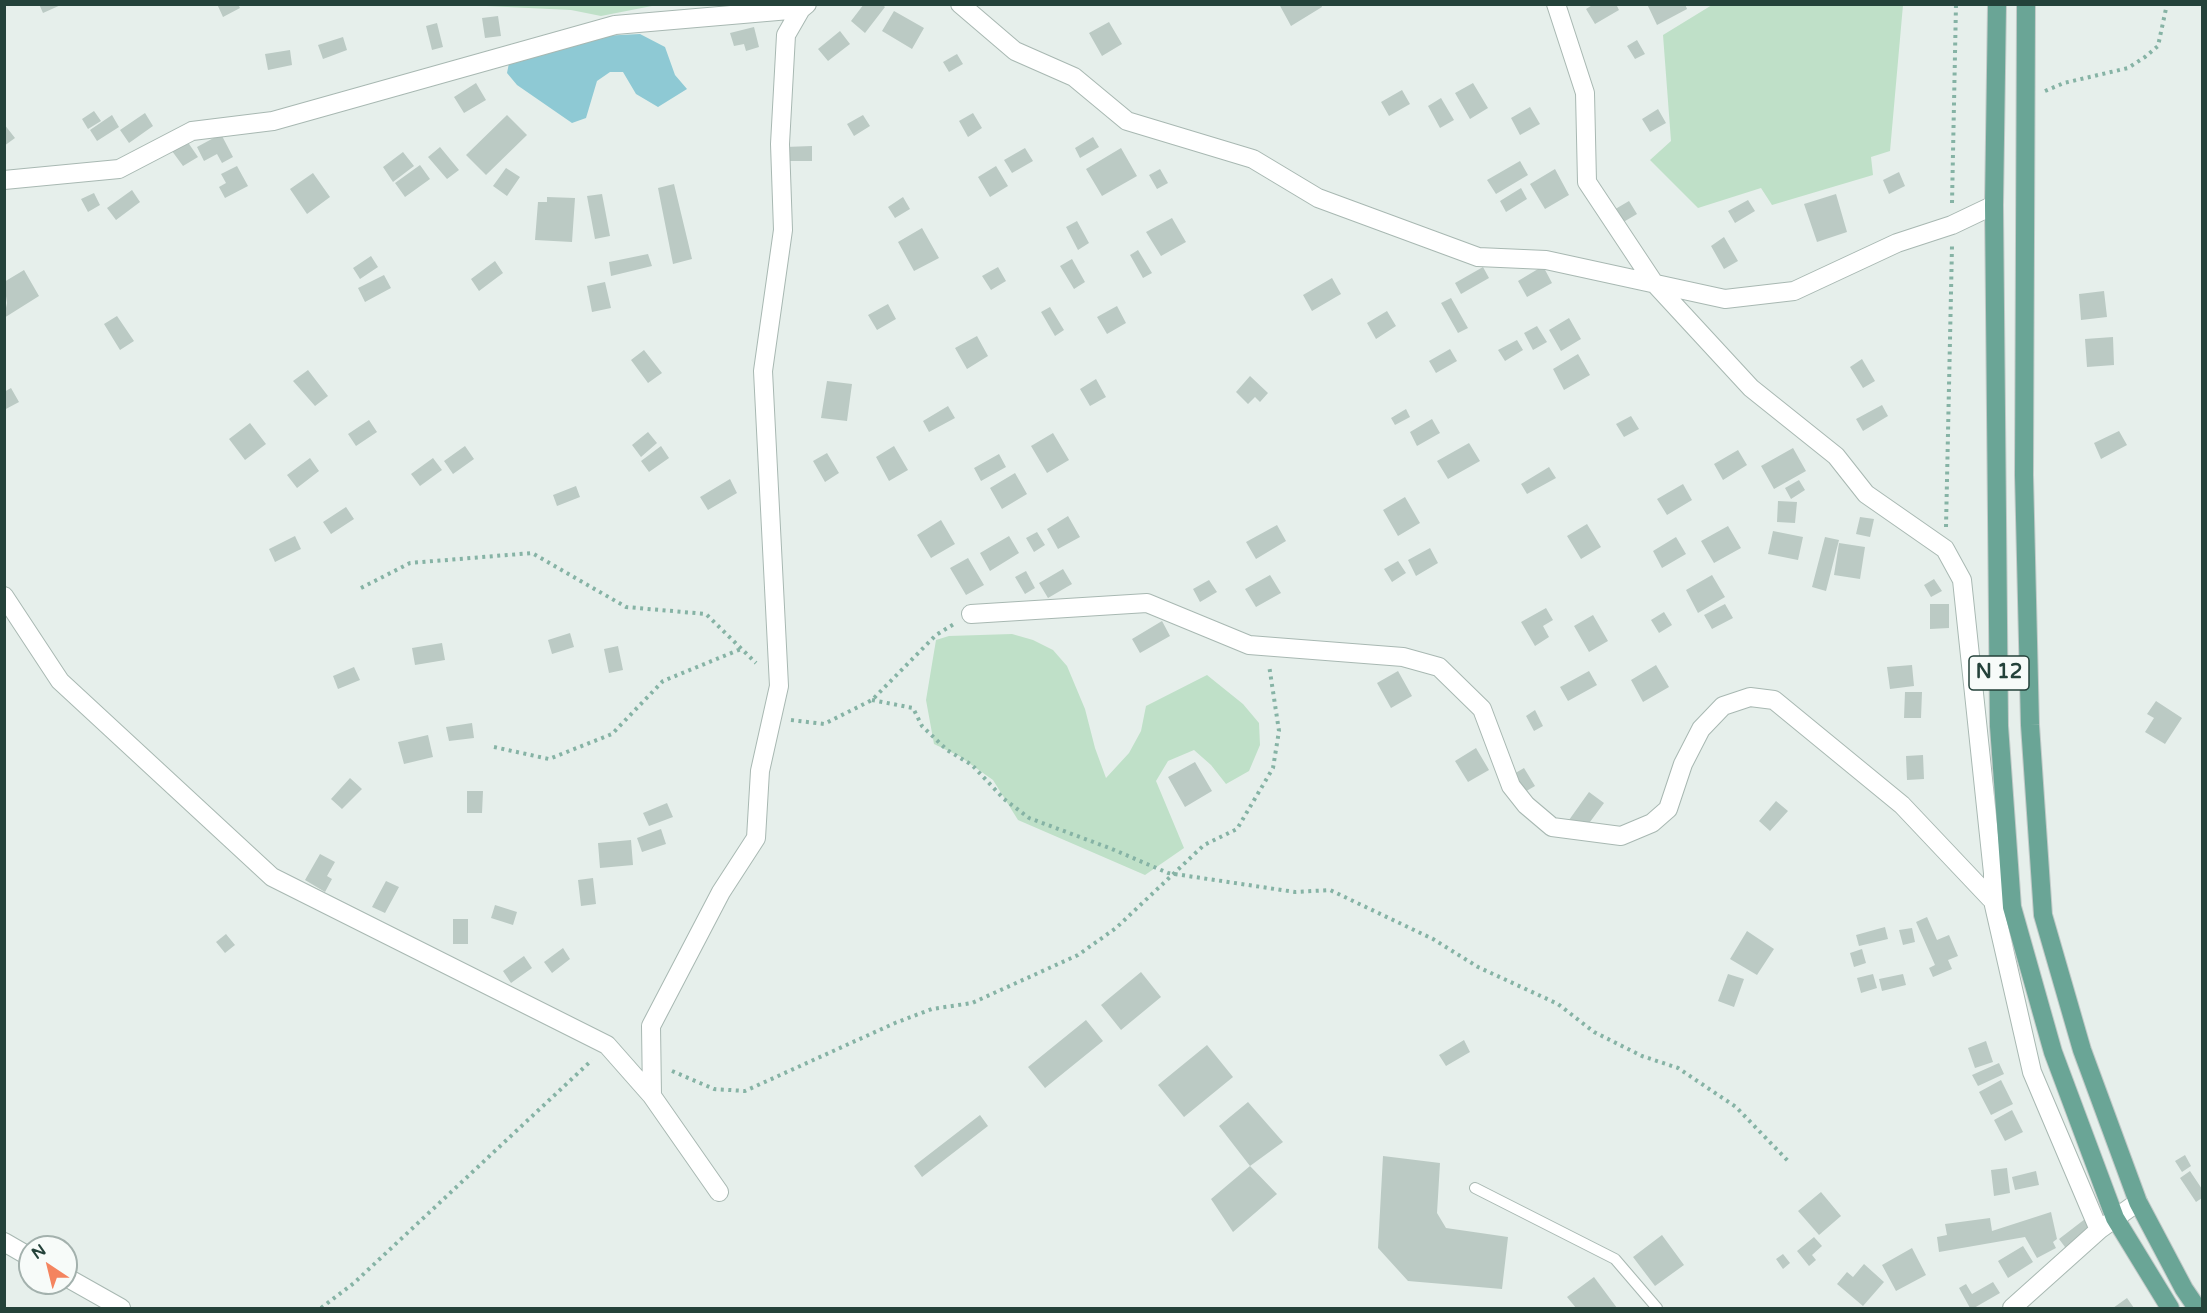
<!DOCTYPE html>
<html>
<head>
<meta charset="utf-8">
<style>
	body { margin:0 }
	#map { position:relative; width:2207px; height:1313px; overflow:hidden; background:#e6efeb; font-family:"Varela Round",sans-serif }
	canvas { display:block }
	.frame { position:absolute; inset:0; border:6px solid #24423a; pointer-events:none }
	.north { position:absolute; left:18px; top:1235px; width:60px; height:60px; box-sizing:border-box; background:#f7fbf9; border:2px solid #a3b1ad; border-radius:50%; rotate:325deg; font-size:16px; font-weight:700; line-height:24px; text-align:center; color:#24423a }
	.north::after { content:''; display:block; margin:auto; width:21px; height:27px; background:#f4845f; clip-path:polygon(50% 0,100% 100%,50% 72%,0 100%) }
</style>
</head>
<body>
<div id="map">
<canvas width="2207" height="1313"></canvas>
<div class="frame"></div>
<div class="north">N</div>
</div>
<script>
const c = document.querySelector('canvas').getContext('2d');
c.lineJoin = 'round';
function paint(path, color) {
  c.fillStyle = color;
  c.fill(path, 'evenodd');
}
function toPath(rows) {
  const path = new Path2D();
  for (const r of rows) {
    path.moveTo(r[0], r[1]);
    for (let i = 2; i < r.length; i += 2) path.lineTo(r[i], r[i + 1]);
  }
  return path;
}
function trace(path, color, width, dash) {
  c.strokeStyle = color;
  c.lineWidth = width;
  c.lineCap = dash ? 'butt' : 'round';
  c.setLineDash(dash || []);
  c.stroke(path);
}
function drawText(font, color, halo, rows, align = 'center') {
  c.font = font + ' "Varela Round",sans-serif';
  c.lineWidth = 4.5;
  c.setLineDash([]);
  c.textBaseline = 'middle';
  c.strokeStyle = halo;
  c.fillStyle = color;
  for (const [text, x, y, turn = 0] of rows) {
    c.save();
    c.translate(x, y);
    c.rotate((+turn || 0) * Math.PI / 180);
    c.textAlign = isNaN(turn) ? turn : align;
    if (halo) c.strokeText(text, 0, 0);
    c.fillText(text, 0, 0);
    c.restore();
  }
}
const green = toPath([
	[465,5,657,5,601,16,571,10],
	[1712,5,1903,5,1890,151,1871,157,1873,175,1772,205,1761,188,1698,208,1650,160,1671,141,1663,35],
	[1012,634,1033,640,1053,650,1067,666,1085,709,1095,748,1106,778,1129,753,1141,731,1146,706,1207,675,1243,704,1259,723,1260,745,1249,771,1226,784,1211,765,1194,750,1168,761,1156,781,1184,848,1145,875,1018,820,993,780,959,756,934,744,926,700,936,640,949,636]
]);
const water = toPath([
	[640,34,665,47,675,75,687,89,658,107,636,94,623,72,610,72,597,81,586,118,572,123,517,85,507,73,509,63,602,36]
]);
const building = toPath([
	[39,4,63,4,43,13],
	[217,4,238,4,240,8,223,17],
	[864,4,882,4,885,7,865,33,851,21],
	[1279,4,1321,4,1322,7,1291,26],
	[1594,4,1616,4,1619,10,1595,24,1586,9],
	[1647,4,1685,4,1687,9,1657,25],
	[894,11,924,28,912,49,882,31],
	[498,16,501,36,485,38,482,18],
	[1109,22,1122,44,1102,56,1089,33],
	[437,23,443,47,432,50,426,26],
	[754,27,759,47,746,51,744,44,734,46,730,33],
	[840,31,850,44,828,61,818,49],
	[343,37,347,50,323,59,318,45],
	[1637,40,1645,54,1635,59,1627,46],
	[290,50,292,65,268,70,265,54],
	[957,54,963,64,949,72,943,62],
	[476,83,486,100,464,113,454,97],
	[1473,83,1488,108,1470,119,1455,93],
	[1402,90,1410,104,1389,116,1381,102],
	[1441,98,1454,120,1440,128,1428,106],
	[1530,107,1540,124,1520,135,1511,118],
	[1658,109,1666,123,1650,132,1642,119],
	[94,111,101,121,88,129,82,119],
	[145,113,153,126,129,143,120,130],
	[973,113,982,128,968,137,959,121],
	[112,115,119,127,97,141,90,130],
	[507,115,527,135,486,175,466,155],
	[863,115,870,126,854,136,847,124],
	[4,124,15,138,4,146],
	[221,134,233,157,222,163,217,154,204,161,197,147],
	[1093,137,1099,147,1080,158,1075,148],
	[187,141,198,157,183,166,172,151],
	[812,146,812,161,785,161,785,147],
	[440,147,459,170,447,179,428,157],
	[1025,148,1033,161,1012,173,1004,160],
	[1121,148,1137,176,1102,196,1086,169],
	[403,152,414,166,393,182,383,167],
	[1520,161,1528,175,1496,194,1487,180],
	[420,165,430,179,405,197,395,183],
	[237,166,248,186,225,198,219,187,226,183,221,174],
	[996,166,1008,186,990,197,978,177],
	[506,168,520,177,507,196,493,186],
	[1160,169,1168,183,1157,189,1149,175],
	[1555,169,1569,195,1545,209,1530,184],
	[1899,172,1905,186,1889,194,1883,180],
	[313,173,330,197,307,214,290,189],
	[674,184,692,259,673,264,658,188],
	[1521,188,1527,199,1506,212,1500,201],
	[132,190,140,202,116,220,107,208],
	[94,193,100,205,88,212,81,199],
	[602,194,610,236,595,239,587,196],
	[1836,194,1847,232,1817,242,1804,204],
	[547,197,575,198,572,242,535,240,538,202,547,202],
	[903,197,910,209,895,218,888,207],
	[1748,200,1755,211,1735,223,1728,211],
	[1629,201,1637,214,1620,224,1612,211],
	[1172,218,1186,242,1161,256,1146,232],
	[1077,221,1089,243,1078,250,1066,227],
	[922,228,939,258,914,271,898,242],
	[1724,237,1738,261,1724,269,1711,246],
	[1138,250,1152,273,1143,278,1130,255],
	[648,254,652,266,611,276,609,262],
	[371,256,378,267,360,279,353,268],
	[1072,259,1085,282,1074,289,1060,266],
	[495,261,503,273,479,291,471,279],
	[1543,266,1552,283,1527,297,1518,281],
	[998,267,1006,281,991,290,982,276],
	[1483,267,1489,278,1461,294,1455,283],
	[24,270,39,296,4,318,7,303,4,282],
	[384,275,391,288,365,302,358,288],
	[1332,278,1341,294,1312,311,1303,295],
	[605,282,611,308,592,312,587,286],
	[2104,291,2107,317,2081,320,2079,294],
	[1451,298,1468,328,1458,333,1441,303],
	[888,304,896,319,877,330,868,315],
	[1117,306,1126,323,1107,334,1097,317],
	[1050,307,1064,330,1055,336,1041,312],
	[1387,311,1396,326,1376,339,1367,323],
	[117,316,134,341,120,350,104,324],
	[1569,318,1581,339,1561,351,1549,330],
	[1537,326,1547,342,1533,350,1524,333],
	[977,336,988,356,967,369,955,348],
	[2113,337,2114,365,2087,367,2085,339],
	[1517,340,1523,350,1505,361,1498,350],
	[1450,349,1457,361,1436,373,1429,361],
	[644,350,662,373,648,383,631,360],
	[1578,354,1590,375,1564,390,1553,369],
	[1862,359,1875,381,1863,388,1850,367],
	[308,370,328,396,315,406,293,381],
	[1250,376,1268,393,1260,402,1255,397,1248,404,1236,392],
	[1096,379,1106,397,1090,406,1080,389],
	[827,381,852,384,847,421,821,418],
	[11,388,19,402,4,410,4,392],
	[1882,405,1888,416,1863,431,1856,419],
	[948,406,955,418,929,432,923,421],
	[1406,409,1410,417,1395,425,1391,418],
	[1631,416,1639,429,1624,437,1616,424],
	[1432,419,1440,433,1417,446,1410,432],
	[369,420,377,432,356,446,348,434],
	[250,423,266,444,245,460,229,439],
	[2119,431,2127,445,2101,459,2094,443],
	[648,432,657,443,641,457,632,445],
	[1053,433,1069,460,1047,473,1031,446],
	[1469,443,1480,461,1448,479,1437,461],
	[465,446,474,459,453,474,444,461],
	[661,446,669,458,649,472,641,461],
	[894,446,908,470,889,481,876,457],
	[1793,448,1806,471,1774,489,1761,466],
	[1738,450,1747,465,1723,480,1714,464],
	[827,453,839,473,825,482,813,461],
	[999,454,1006,467,981,481,974,468],
	[310,458,319,471,297,488,287,475],
	[433,458,442,470,420,486,411,474],
	[1549,467,1556,478,1527,494,1521,484],
	[1015,473,1027,494,1002,509,990,488],
	[730,479,737,493,708,510,700,497],
	[1799,480,1805,490,1791,499,1785,488],
	[1683,484,1692,500,1667,515,1657,499],
	[576,486,580,497,557,506,553,495],
	[1405,497,1420,523,1398,536,1383,510],
	[1778,501,1797,502,1795,523,1777,522],
	[346,507,354,519,331,534,323,522],
	[1068,516,1080,537,1058,549,1047,529],
	[1860,517,1874,519,1870,537,1856,534],
	[941,520,955,544,931,558,917,535],
	[1587,524,1601,547,1581,559,1567,536],
	[1277,525,1286,541,1256,559,1246,542],
	[1728,526,1741,548,1714,563,1701,541],
	[1773,531,1803,537,1798,560,1768,554],
	[1037,532,1045,545,1034,552,1026,538],
	[295,536,301,549,275,562,269,549],
	[1009,536,1019,553,990,571,980,553],
	[1676,537,1686,554,1662,568,1653,551],
	[1825,537,1839,540,1826,591,1812,587],
	[1839,543,1865,547,1860,579,1834,575],
	[1430,548,1438,563,1416,576,1408,560],
	[968,558,984,585,966,595,950,568],
	[1398,561,1406,573,1392,582,1384,569],
	[1063,569,1072,584,1048,598,1039,583],
	[1026,571,1035,588,1025,594,1015,577],
	[1270,575,1281,593,1256,607,1245,589],
	[1712,575,1725,597,1698,613,1686,590],
	[1934,579,1942,591,1931,597,1924,585],
	[1209,580,1217,592,1200,602,1193,589],
	[1725,604,1733,618,1712,629,1704,615],
	[1930,604,1949,604,1949,628,1930,629],
	[1546,608,1553,620,1543,626,1549,637,1535,646,1521,622],
	[1664,612,1672,625,1659,633,1651,620],
	[1593,615,1608,641,1589,652,1574,626],
	[1162,621,1170,636,1140,653,1132,639],
	[570,633,574,647,552,654,548,640],
	[442,643,445,660,415,665,412,648],
	[618,646,623,670,609,673,604,649],
	[1656,665,1669,687,1643,702,1631,680],
	[1912,665,1914,686,1890,689,1887,667],
	[354,667,360,680,338,689,333,676],
	[1398,671,1412,696,1391,708,1377,683],
	[1589,671,1597,685,1568,701,1560,687],
	[1905,692,1922,692,1921,718,1904,718],
	[2156,701,2182,718,2165,744,2145,732,2154,718,2147,714],
	[1535,710,1543,726,1534,731,1526,716],
	[472,723,474,738,449,741,446,727],
	[428,735,433,757,404,764,398,742],
	[1476,748,1489,770,1468,782,1455,761],
	[1923,755,1924,779,1907,780,1906,756],
	[1195,762,1212,791,1185,807,1168,777],
	[1524,768,1535,786,1523,793,1512,775],
	[350,778,362,789,342,809,331,799],
	[467,791,483,791,482,813,467,813],
	[1589,792,1604,803,1584,830,1569,820],
	[1776,801,1788,811,1770,831,1759,821],
	[667,803,673,817,649,826,643,813],
	[661,829,666,844,642,852,637,838],
	[631,840,633,865,600,868,598,843],
	[320,854,335,862,327,876,332,879,325,892,305,880],
	[593,878,596,904,581,906,578,880],
	[386,881,399,887,385,913,372,907],
	[495,905,517,912,513,925,491,918],
	[1927,917,1937,940,1949,935,1958,956,1948,960,1952,969,1933,977,1929,968,1935,965,1916,922],
	[453,919,468,919,468,944,453,944],
	[1885,927,1888,939,1859,946,1856,935],
	[1912,928,1915,942,1903,945,1899,930],
	[1747,931,1774,949,1757,975,1730,959],
	[226,934,235,945,225,953,216,942],
	[563,948,570,959,552,973,544,962],
	[1862,949,1866,963,1854,967,1850,953],
	[524,956,532,968,511,983,503,971],
	[1141,972,1161,997,1121,1030,1101,1005],
	[1728,974,1744,979,1734,1007,1718,1001],
	[1873,974,1877,988,1861,993,1857,978],
	[1903,974,1906,985,1882,991,1879,979],
	[1086,1020,1103,1041,1045,1088,1028,1067],
	[1464,1040,1470,1052,1446,1066,1439,1055],
	[1986,1041,1993,1062,1975,1068,1968,1048],
	[1207,1045,1233,1077,1184,1117,1158,1085],
	[1999,1063,2004,1074,1978,1086,1972,1075],
	[2001,1080,2013,1104,1991,1115,1979,1092],
	[1248,1102,1283,1142,1250,1166,1219,1126],
	[2012,1110,2023,1132,2005,1141,1994,1120],
	[980,1115,988,1126,922,1177,914,1166],
	[2185,1155,2191,1166,2182,1172,2175,1161],
	[1383,1156,1440,1163,1437,1213,1446,1228,1508,1237,1502,1289,1408,1281,1378,1248],
	[1250,1166,1277,1194,1233,1232,1211,1199],
	[2007,1168,2010,1193,1994,1196,1991,1170],
	[2036,1171,2039,1185,2015,1190,2012,1177],
	[2190,1171,2202,1189,2202,1198,2196,1202,2180,1178],
	[1821,1192,1841,1216,1819,1235,1798,1211],
	[2051,1212,2057,1239,2053,1242,2056,1248,2037,1258,2025,1237,1939,1252,1937,1237,1947,1235,1945,1224,1990,1218,1992,1231],
	[2085,1219,2094,1231,2068,1251,2059,1239],
	[1662,1235,1684,1265,1655,1286,1633,1257],
	[1814,1237,1822,1246,1812,1255,1816,1260,1809,1266,1797,1251],
	[2023,1246,2033,1262,2008,1278,1998,1261],
	[1912,1248,1926,1275,1896,1291,1882,1265],
	[1783,1254,1790,1263,1783,1269,1776,1259],
	[1864,1264,1884,1282,1863,1306,1837,1284,1847,1272,1853,1277],
	[1594,1277,1617,1308,1576,1308,1567,1297],
	[1993,1282,2000,1293,1974,1308,1970,1308,1959,1288,1966,1284,1972,1294],
	[2127,1298,2134,1308,2113,1308]
]);
const path = toPath([
	[2045,91,2064,83,2128,68,2145,57,2158,46,2167,4],
	[1952,203,1956,4],
	[1946,527,1952,246],
	[361,588,410,563,532,553,626,607,706,614,756,663],
	[872,700,913,708,922,726,947,750,972,765,1004,799,1029,818,1112,849,1168,873,1295,892,1330,890,1433,939,1478,967,1558,1004,1594,1032,1642,1056,1678,1068,1736,1107,1788,1161],
	[791,720,824,724,872,700,936,635,954,624],
	[494,747,549,759,612,734,663,681,741,649],
	[672,1071,714,1089,745,1091,895,1023,932,1009,972,1003,1078,955,1116,928,1204,845,1237,829,1273,768,1279,731,1269,665],
	[321,1308,354,1283,592,1060]
]);
const service = toPath([
	[1475,1188,1615,1259,1657,1308]
]);
const minor = toPath([
	[960,4,1015,51,1074,77,1127,121,1253,159,1318,198,1478,257,1546,260,1725,299,1794,291,1897,243,1952,225,1994,205],
	[1556,4,1585,93,1587,182,1654,283,1751,388,1836,456,1866,494,1945,549,1962,580,1993,873,1993,901,2032,1072,2099,1230],
	[4,180,119,169,192,131,273,121,615,25,801,9],
	[4,596,60,681,272,877,607,1045,652,1096],
	[971,614,1147,603,1249,645,1403,657,1439,667,1482,709,1511,786,1526,805,1552,827,1621,836,1652,823,1668,809,1683,764,1701,729,1723,706,1750,697,1774,700,1902,805,1990,898,1999,902],
	[719,1192,652,1096,651,1026,721,892,756,838,760,771,779,686,763,371,783,230,780,144,786,35,801,9,807,4],
	[4,1242,30,1257],
	[66,1277,121,1308],
	[2012,1308,2099,1230,2138,1202]
]);
const primary = toPath([
	[1997,4,1994,205,1999,726,2012,907,2053,1052,2115,1218,2170,1308],
	[2026,4,2024,475,2030,725,2043,915,2082,1050,2138,1202,2184,1289,2197,1308]
]);
const shields = [
	[1999,673,60]
];
const shieldNames = [
	["N 12",1999,673]
];
paint(green, '#bfe0c8');
paint(water, '#8ec9d4');
paint(building, '#bbcac4');
trace(service, '#a8b8b2', 12);
trace(minor, '#a8b8b2', 20);
trace(primary, '#c2cac8', 20);
trace(path, '#86b3a5', 4, [3, 4.5]);
trace(service, '#fff', 10);
trace(minor, '#fff', 18);
trace(primary, '#6aa596', 18);
for (const [x, y, w] of shields) {
  const box = new Path2D();
  box.roundRect(x - w / 2, y - 17, w, 34, 4.5);
  c.fillStyle = '#f7fbf9';
  c.fill(box);
  trace(box, '#24423a', 1.5);
}
drawText('bold 20px', '#24423a', null, shieldNames);
</script>
</body>
</html>
